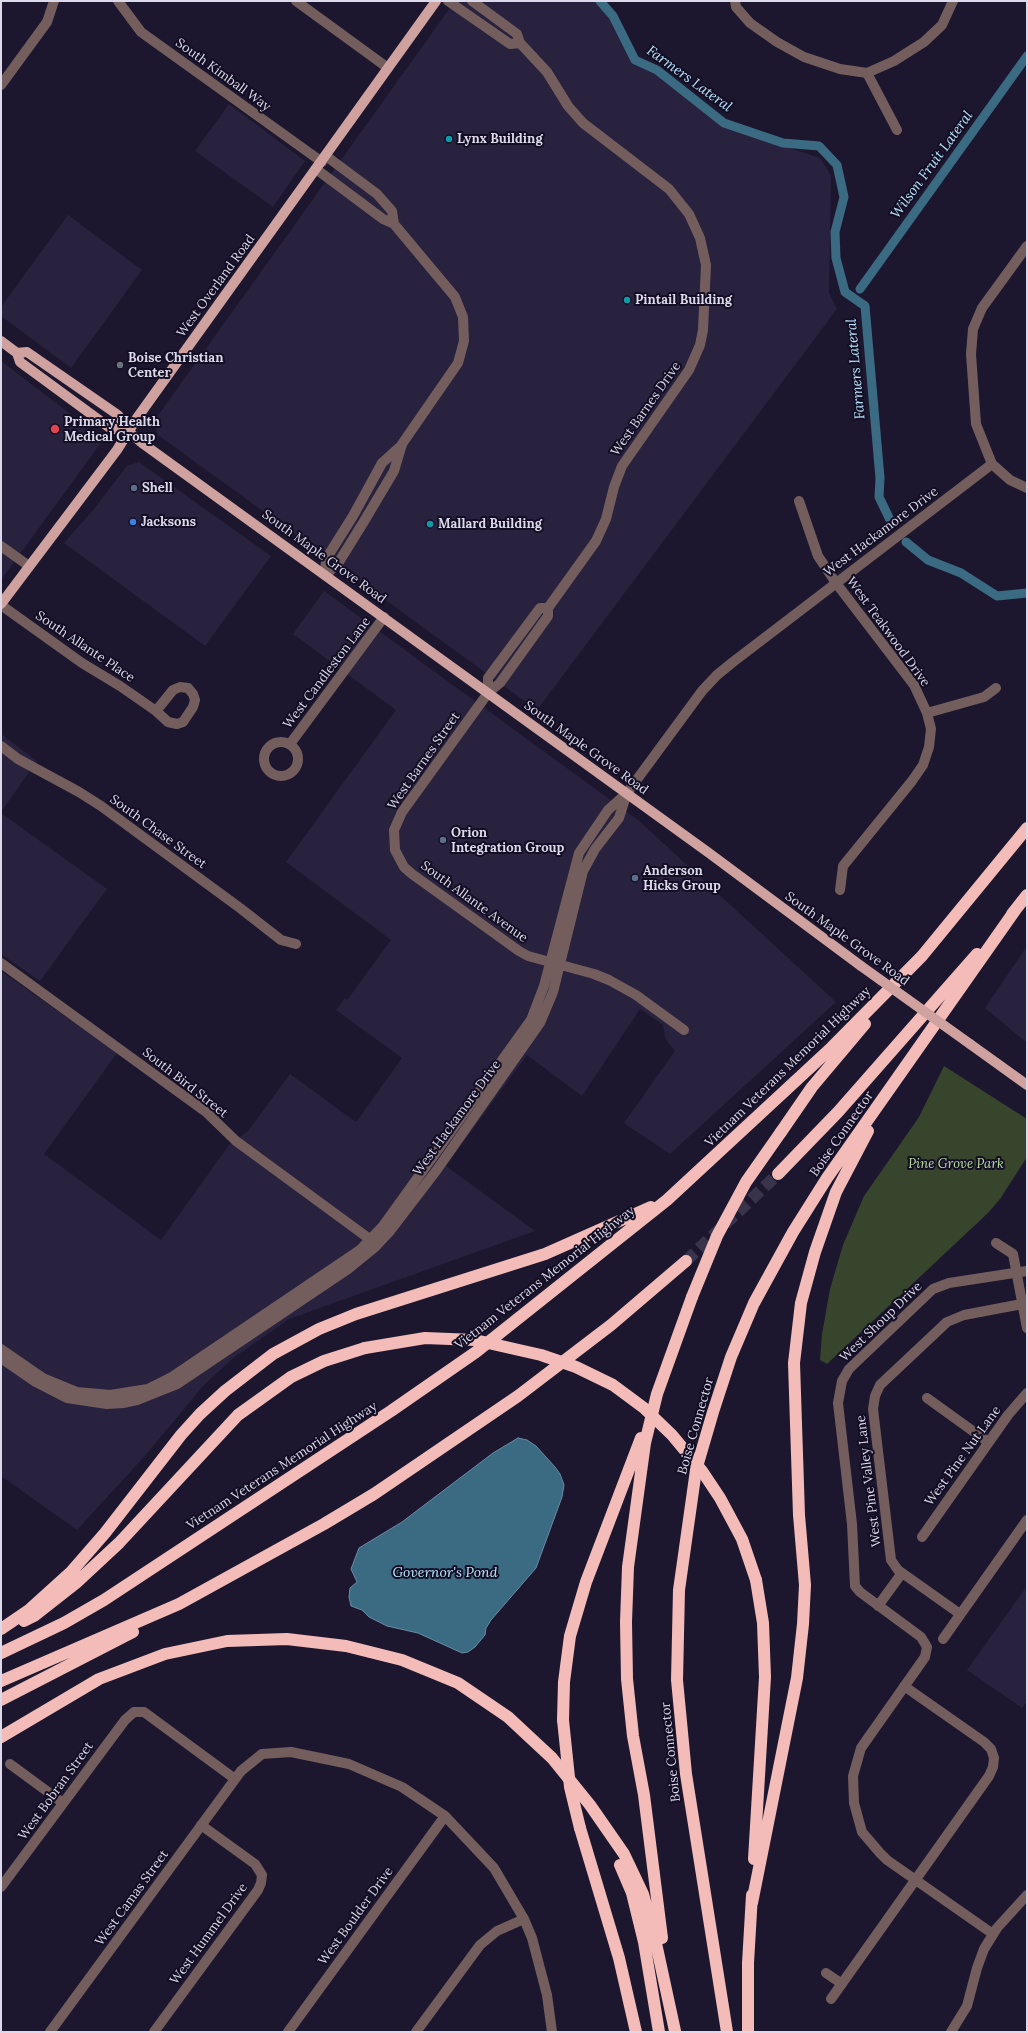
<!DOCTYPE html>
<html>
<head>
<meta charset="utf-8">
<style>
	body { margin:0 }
	#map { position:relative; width:1028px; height:2033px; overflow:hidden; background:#1c172f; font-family:Lora,serif }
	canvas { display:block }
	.frame { position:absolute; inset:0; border:2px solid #dbd9ea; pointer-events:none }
</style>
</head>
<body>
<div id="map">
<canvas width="1028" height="2033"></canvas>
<div class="frame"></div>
</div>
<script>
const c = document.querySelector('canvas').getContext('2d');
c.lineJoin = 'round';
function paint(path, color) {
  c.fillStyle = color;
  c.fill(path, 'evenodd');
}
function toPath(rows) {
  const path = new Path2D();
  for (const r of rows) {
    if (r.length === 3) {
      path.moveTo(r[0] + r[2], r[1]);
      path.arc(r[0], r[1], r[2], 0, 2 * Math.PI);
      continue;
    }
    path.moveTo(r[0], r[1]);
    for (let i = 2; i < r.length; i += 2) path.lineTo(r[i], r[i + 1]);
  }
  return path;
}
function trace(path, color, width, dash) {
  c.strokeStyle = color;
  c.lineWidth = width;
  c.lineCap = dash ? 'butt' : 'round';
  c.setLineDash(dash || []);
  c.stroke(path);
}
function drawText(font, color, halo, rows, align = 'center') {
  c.font = font + ' Lora,serif';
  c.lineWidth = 4;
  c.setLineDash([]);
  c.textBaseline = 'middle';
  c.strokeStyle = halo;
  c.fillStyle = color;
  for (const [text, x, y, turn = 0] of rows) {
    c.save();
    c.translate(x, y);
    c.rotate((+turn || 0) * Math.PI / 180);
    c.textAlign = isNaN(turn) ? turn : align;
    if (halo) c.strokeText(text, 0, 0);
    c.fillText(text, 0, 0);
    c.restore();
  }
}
const built = toPath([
	[455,1,595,1,611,18,633,60,656,72,724,126,820,158,831,176,829,293,837,309,537,710,158,435,154,421],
	[229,104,305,161,273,207,195,151],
	[68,215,142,270,71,368,1,316,1,307],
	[1,361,94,432,100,444,1,580],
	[139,462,271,556,205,646,64,543,94,509,127,466],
	[324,591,638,820,836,1002,670,1154,624,1123,675,1051,665,1038,663,1025,640,1009,582,1096,527,1055,446,1166,535,1231,289,1319,232,1359,203,1386,144,1457,77,1530,1,1476,1,971,117,1053,44,1154,161,1240,229,1145,248,1131,290,1074,356,1122,402,1058,336,1010,345,998,347,1000,391,940,286,862,396,710,293,634],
	[1,734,37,761,1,812],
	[1,813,107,889,40,981,1,954],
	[1027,946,1027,1043,985,1008],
	[1027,1586,1027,1701,1022,1708,967,1670]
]);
const green = toPath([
	[944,1066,1027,1119,1027,1157,1000,1199,988,1213,827,1364,820,1360,822,1334,830,1289,843,1245,864,1196,919,1117]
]);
const water = toPath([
	[518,1438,527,1440,536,1446,555,1467,560,1474,564,1485,562,1497,536,1568,491,1620,486,1628,485,1635,475,1647,468,1652,462,1653,418,1633,387,1626,369,1617,362,1610,351,1606,349,1597,350,1588,357,1582,351,1569,359,1548,402,1522,493,1453,518,1438]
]);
const canal = toPath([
	[600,1,613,16,635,60,657,70,724,123,783,143,819,146,837,165,844,197,835,232,836,258,845,292,865,306,880,478,879,497,892,524],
	[860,289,1027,56],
	[906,542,928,560,961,573,997,596,1027,593]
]);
const highwayTunnel = toPath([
	[686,1261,778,1174]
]);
const minor = toPath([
	[118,1,141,32,322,162],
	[296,1,388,68],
	[448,1,510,44,520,43,517,34,472,1],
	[735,1,736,7,750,23,777,42,804,57,840,69,867,73,897,130],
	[520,43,547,72,568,106,583,123,669,189,689,214,700,238,706,265,703,330,700,345,689,370,622,466,614,487,606,519,596,541,548,608,548,616,500,683,488,693,402,812,394,830,395,850,404,867,412,874,519,951,528,956,594,974,609,980,636,995,684,1030],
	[867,73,894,61,924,42,942,25,953,1],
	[1,85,47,22,54,1],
	[316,169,383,219,394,224,392,211,377,194,326,156],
	[1027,246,982,308,973,329,971,354,976,424,992,464,1010,480,1027,488],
	[799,501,818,556,836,583,914,685,927,713,931,729,929,747,923,765,912,781,843,866,840,890],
	[1,546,29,566],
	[325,575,337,565,363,523,394,471,402,444,458,363,464,341,463,317,455,297,394,224],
	[325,575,326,559,353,516,382,463,402,445],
	[1,605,82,663,120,686,156,711,168,722,177,724,183,722,193,707,195,700,193,694,188,688,180,687,173,690,156,711],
	[488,693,488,678,540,608,548,608],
	[927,713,984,697,996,688],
	[281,759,17],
	[290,744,384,617],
	[1,746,18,759,79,792,101,806,240,908,281,940,296,944],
	[1,963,206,1112,236,1141,371,1240],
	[996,1243,1013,1254,1027,1328],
	[1,1349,43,1378,77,1392,110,1395,148,1389,172,1377,360,1250,383,1226,531,1020,544,986,579,853,608,810,627,793,702,691,717,675,733,662,992,464],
	[1,1358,34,1381,67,1398,107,1404,123,1403,137,1400,177,1384,348,1269,375,1247,390,1231,436,1171,540,1023,553,992,583,871,595,849,619,818,627,793],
	[927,1398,988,1442],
	[922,1537,1008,1415,1027,1393],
	[878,1606,902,1573],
	[960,1614,898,1570,891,1560,873,1409,875,1396,880,1385,947,1322,964,1315,1022,1304],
	[943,1639,1027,1520],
	[10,1764,63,1803],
	[1,1887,125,1720,134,1712,144,1712,235,1779],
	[993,1934,887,1860,880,1853,862,1832,854,1803,853,1776,861,1748,925,1657,927,1647,921,1637,860,1592,855,1586,852,1524,838,1403,842,1381,849,1369,933,1289,949,1283,1027,1271],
	[826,1973,842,1984],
	[831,1999,989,1776,993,1767,994,1758,991,1749,984,1742,904,1686],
	[50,2032,241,1771,262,1754,291,1752,349,1764,402,1787,445,1816,494,1868,524,1919,532,1938,547,1995,552,2032],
	[154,2032,258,1890,261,1883,262,1875,255,1864,201,1825],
	[288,2032,445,1816],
	[416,2032,480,1945,497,1931,524,1919],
	[951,2032,967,2006,977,1968,984,1949,997,1928,1027,1895]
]);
const major = toPath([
	[1,341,17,353,20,362,110,428,129,432],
	[17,353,27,352,118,415,129,432,142,443,709,853,861,966],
	[1,604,117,450,137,418,436,1],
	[970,1044,1027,1085]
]);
const highway = toPath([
	[1012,914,1027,895],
	[781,1132,812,1087,865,1024],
	[778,1174,838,1112,977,954],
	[24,1621,34,1616,76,1583,119,1543,238,1415,291,1377,324,1361,365,1348],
	[1,1629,29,1610,71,1572,105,1533,181,1435,200,1414,225,1391,273,1354,319,1329,356,1314,545,1254,651,1207],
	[1,1653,64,1623,104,1600,391,1411,476,1352,667,1200,829,1050,922,956,1027,828],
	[1,1681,179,1604,324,1524,374,1494,518,1396,611,1325,686,1261],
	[1,1700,133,1632],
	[563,1720,564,1682,570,1636,586,1582,641,1438],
	[1,1737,99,1679,165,1654,227,1641,287,1639,346,1646,402,1660,458,1683,508,1717,552,1758,590,1805,624,1854,643,1894,654,1934,675,2031],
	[580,1828,619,1958,636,2032],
	[754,1859,765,1677,763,1623,756,1580],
	[620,1865,632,1893,644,1942,659,2032],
	[752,1903,797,1678,803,1624,805,1585,799,1515,794,1363,801,1303,815,1252,836,1192,868,1131],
	[662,1938,644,1795,633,1736,627,1679,626,1622,628,1567,645,1443,657,1394,692,1297],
	[727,2032,686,1774,677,1680,679,1590,696,1470,713,1412,731,1357,754,1303,793,1232,827,1178,1016,909],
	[748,2032,748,1963,752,1895]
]);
const majorBridge = toPath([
	[861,966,970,1044]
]);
const highwayBridge = toPath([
	[692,1297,717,1236,746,1182,781,1132],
	[365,1348,425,1338,475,1340,541,1355,576,1367,613,1385,644,1408,672,1435,702,1471,720,1498,742,1539,756,1580],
	[563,1720,570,1787,580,1828]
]);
const markers = [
	[449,139,4,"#0f9aa8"],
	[627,300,4,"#0f9aa8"],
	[120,365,4,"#6b7280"],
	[55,429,5,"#e0444e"],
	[134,488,4,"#5c6f8a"],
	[133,522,4,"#3f7fe0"],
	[430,524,4,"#0f9aa8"],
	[443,840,4,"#5c6f8a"],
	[635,878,4,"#5c6f8a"]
];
const streetNames = [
	["South Kimball Way",223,75,36],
	["West Overland Road",216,286,-54],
	["West Barnes Drive",646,409,-55],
	["West Hackamore Drive",881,532,-37],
	["South Maple Grove Road",324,557,36],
	["West Teakwood Drive",888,632,54],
	["South Allante Place",85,647,34],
	["West Candleston Lane",327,673,-53],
	["South Maple Grove Road",586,748,36],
	["West Barnes Street",424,761,-55],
	["South Chase Street",158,832,36],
	["South Allante Avenue",474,902,36],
	["South Maple Grove Road",847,939,36],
	["Vietnam Veterans Memorial Highway",788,1067,-44],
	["South Bird Street",185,1083,38],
	["West Hackamore Drive",457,1118,-54],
	["Boise Connector",842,1134,-55],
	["Vietnam Veterans Memorial Highway",545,1278,-38],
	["West Shoup Drive",881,1322,-44],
	["Boise Connector",696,1426,-74],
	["West Pine Nut Lane",963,1456,-54],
	["Vietnam Veterans Memorial Highway",282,1466,-33],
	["West Pine Valley Lane",869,1481,-97],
	["Boise Connector",671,1752,-96],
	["West Bobran Street",56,1791,-54],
	["West Camas Street",132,1898,-54],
	["West Boulder Drive",356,1916,-54],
	["West Hummel Drive",209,1934,-54]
];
const poiNames = [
	["Lynx Building",457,139],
	["Pintail Building",635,300],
	["Boise Christian",128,358],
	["Center",128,373],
	["Primary Health",64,422],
	["Medical Group",64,437],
	["Shell",142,488],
	["Jacksons",141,522],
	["Mallard Building",438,524],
	["Orion",451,833],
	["Integration Group",451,848],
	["Anderson",643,871],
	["Hicks Group",643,886]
];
const parkNames = [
	["Pine Grove Park",956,1164]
];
const waterNames = [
	["Farmers Lateral",689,79,36],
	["Wilson Fruit Lateral",932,165,-54],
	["Farmers Lateral",856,369,-95],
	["Governor's Pond",445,1573]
];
paint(built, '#28223e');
paint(green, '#36452c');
paint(water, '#3a6b82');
trace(water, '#6a8ca1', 1);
trace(canal, '#3a6b82', 9);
trace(highwayTunnel, '#39344b', 12, [12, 6]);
trace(minor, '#745e5d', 10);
trace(major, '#cfa19f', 10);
trace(highway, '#f3bcb9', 12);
trace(majorBridge, '#cfa19f', 10);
trace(highwayBridge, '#f3bcb9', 12);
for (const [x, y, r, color] of markers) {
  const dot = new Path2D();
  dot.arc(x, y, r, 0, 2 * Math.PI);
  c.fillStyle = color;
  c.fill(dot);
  trace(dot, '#130e24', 1.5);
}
drawText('13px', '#dbd9ea', '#130e24', streetNames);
drawText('bold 13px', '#dbd9ea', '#130e24', poiNames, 'left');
drawText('italic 13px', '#b8df9f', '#130e24', parkNames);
drawText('italic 14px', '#b9e6fd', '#130e24', waterNames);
</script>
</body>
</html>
